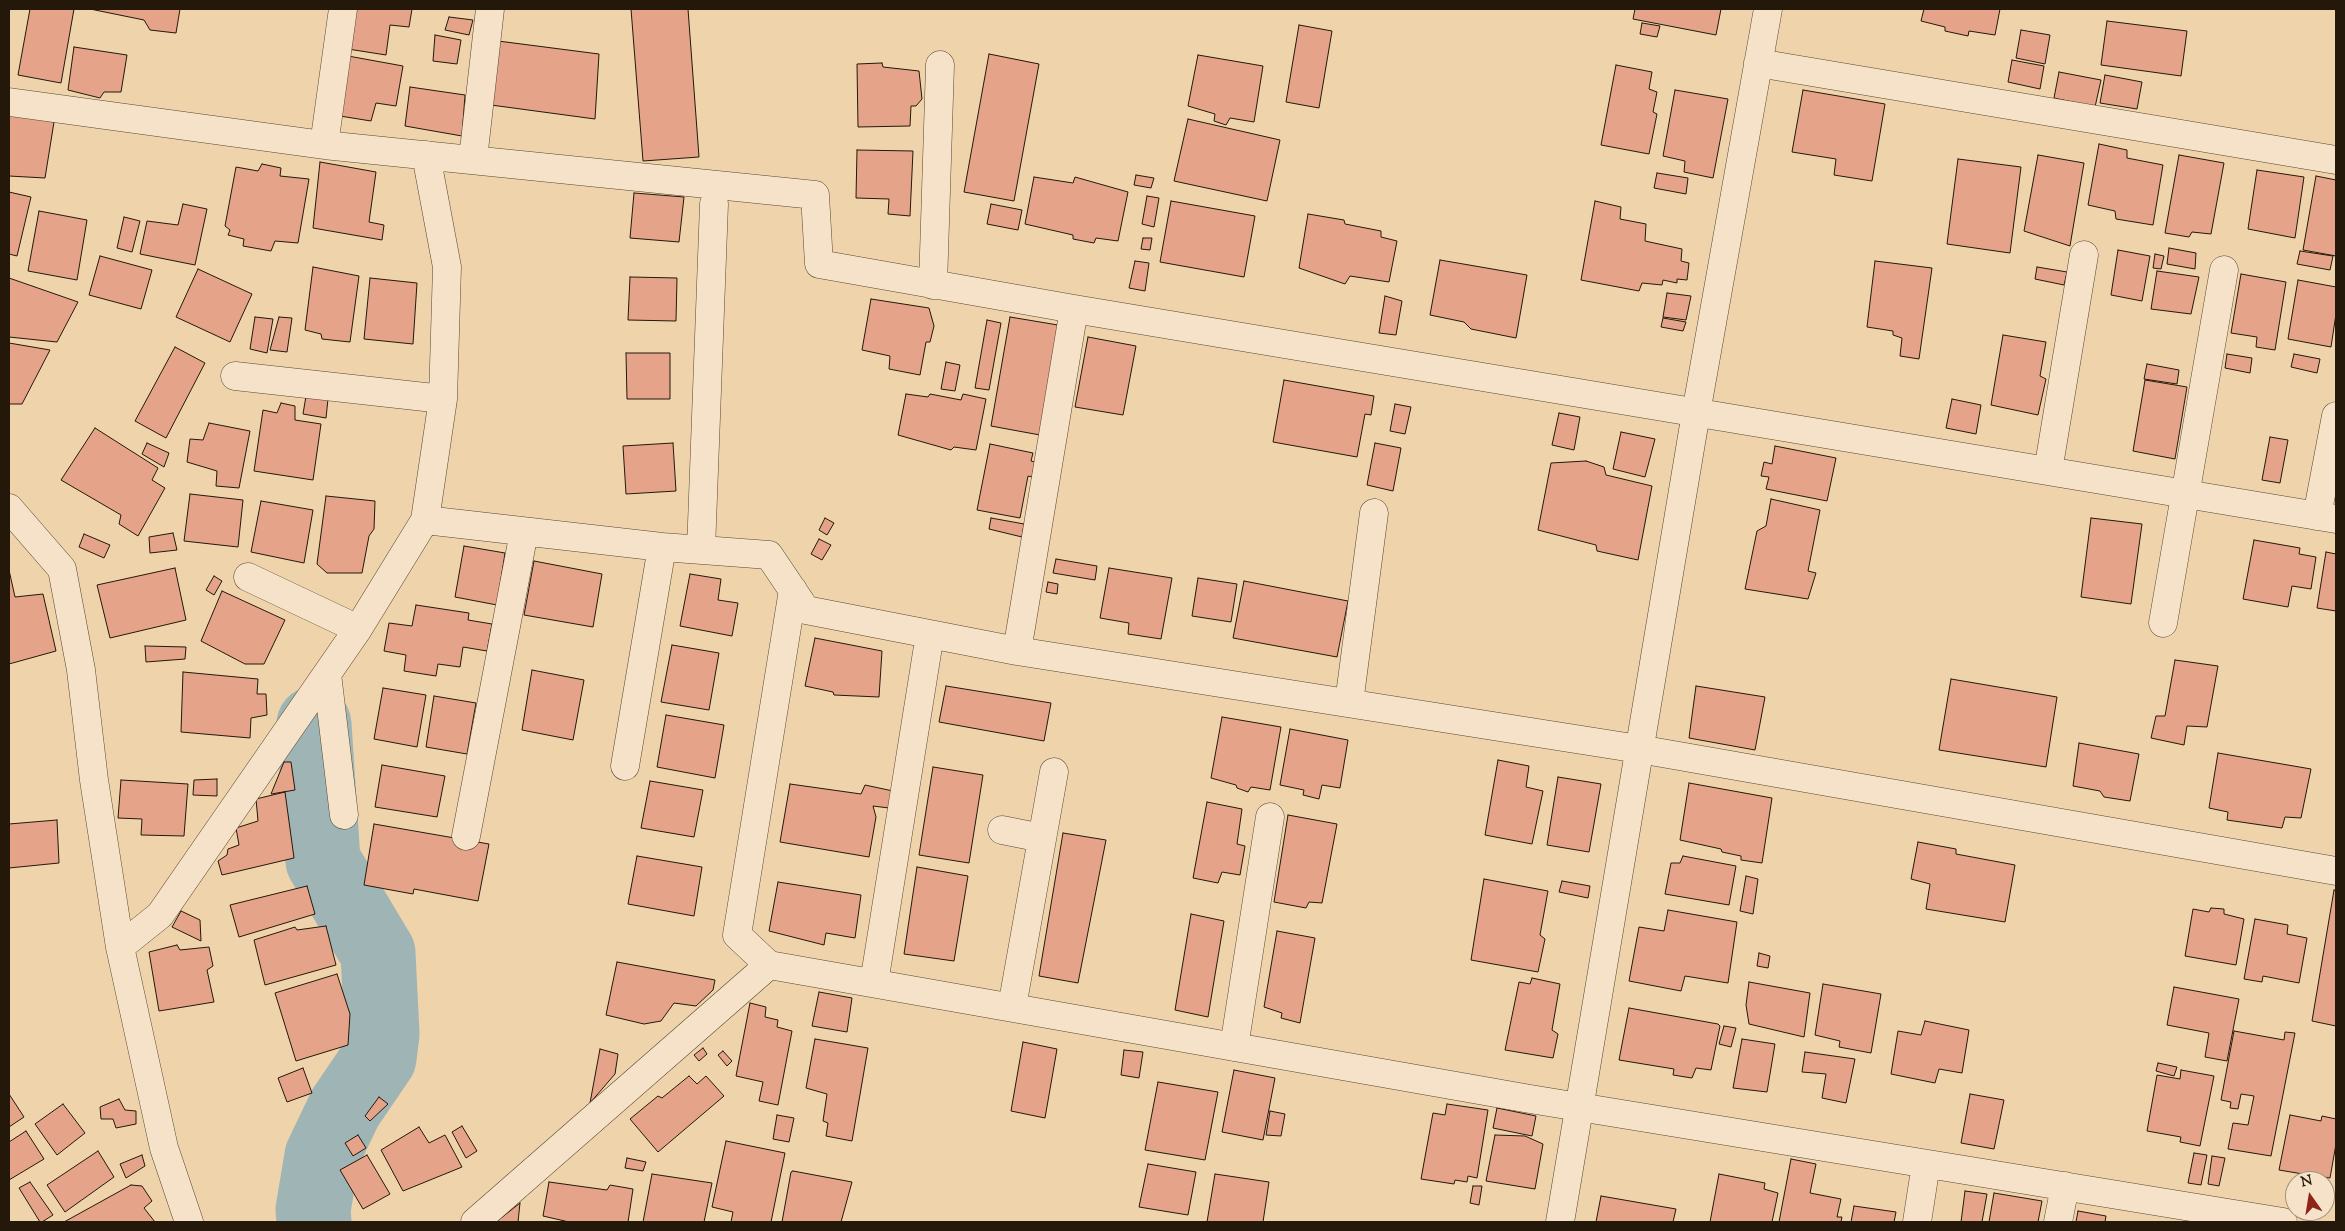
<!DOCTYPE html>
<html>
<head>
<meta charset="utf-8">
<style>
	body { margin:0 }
	#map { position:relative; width:2345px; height:1231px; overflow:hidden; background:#efd3ab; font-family:"Sorts Mill Goudy",serif }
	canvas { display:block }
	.frame { position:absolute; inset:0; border:10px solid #23180a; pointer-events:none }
	.north { position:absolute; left:2285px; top:1171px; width:50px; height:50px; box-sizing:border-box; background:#f5e2c8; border:1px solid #a1917c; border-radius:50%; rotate:347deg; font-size:14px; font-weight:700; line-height:20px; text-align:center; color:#23180a }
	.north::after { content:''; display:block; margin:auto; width:18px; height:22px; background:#8f2418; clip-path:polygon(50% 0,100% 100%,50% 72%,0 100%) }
</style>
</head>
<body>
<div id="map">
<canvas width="2345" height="1231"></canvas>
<div class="frame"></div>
<div class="north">N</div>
</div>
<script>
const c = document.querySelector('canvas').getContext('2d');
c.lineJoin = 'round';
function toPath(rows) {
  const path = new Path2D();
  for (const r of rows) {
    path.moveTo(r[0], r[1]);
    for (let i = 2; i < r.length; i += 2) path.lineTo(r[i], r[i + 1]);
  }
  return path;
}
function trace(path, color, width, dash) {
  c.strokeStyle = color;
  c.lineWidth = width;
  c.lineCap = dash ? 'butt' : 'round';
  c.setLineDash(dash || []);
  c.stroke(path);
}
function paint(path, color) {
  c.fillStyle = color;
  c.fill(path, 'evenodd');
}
const river = toPath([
	[314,1222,313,1210,322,1156,345,1108,379,1058,382,1034,378,953,323,861,314,724]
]);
const building = toPath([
	[30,9,74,9,61,83,18,75,30,9],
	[90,9,180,9,176,33,150,30,144,20,90,9],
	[353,9,412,9,409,27,390,25,386,55,348,49,353,9],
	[631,9,688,9,699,157,643,161,631,9],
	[1635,9,1721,9,1716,35,1633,19,1635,9],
	[1924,9,2000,9,1995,35,1969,31,1968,36,1945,31,1945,27,1921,21,1924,9],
	[449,17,473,20,469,35,445,30,449,17],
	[2107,21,2187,31,2181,76,2101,65,2107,21],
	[1642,23,1660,26,1657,37,1640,34,1642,23],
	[1299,25,1332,31,1319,108,1286,102,1299,25],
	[2021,30,2050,35,2045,64,2016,58,2021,30],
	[435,35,461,40,457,64,433,61,435,35],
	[498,41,599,54,595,119,491,105,498,41],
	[74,47,127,55,121,92,104,92,100,98,68,90,74,47],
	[989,54,1039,64,1014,201,964,192,989,54],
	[1198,55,1263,66,1254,122,1230,118,1226,125,1214,121,1215,114,1188,106,1198,55],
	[348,56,403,66,396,106,376,103,371,121,340,116,348,56],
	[2012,60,2044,66,2040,89,2008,82,2012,60],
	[882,63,883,67,919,71,922,99,916,106,911,106,910,126,858,127,857,64,882,63],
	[1616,65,1652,72,1649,89,1657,92,1653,112,1657,114,1649,154,1601,145,1616,65],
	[2059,72,2101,80,2095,107,2054,98,2059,72],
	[2105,75,2142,82,2137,109,2100,103,2105,75],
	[410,87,465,95,462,136,405,126,410,87],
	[1675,90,1728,99,1713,178,1684,172,1685,161,1663,156,1675,90],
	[1803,90,1885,104,1872,181,1834,175,1836,159,1792,152,1803,90],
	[9,113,54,122,45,178,9,176,9,113],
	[1188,119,1280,140,1267,201,1174,181,1188,119],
	[2099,144,2127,150,2127,158,2163,165,2153,225,2116,219,2115,211,2088,205,2099,144],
	[857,150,913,151,910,216,888,214,889,199,856,198,857,150],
	[2038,155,2084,163,2070,246,2024,231,2038,155],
	[2179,155,2224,163,2211,234,2192,232,2189,237,2165,233,2179,155],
	[1958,159,2021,167,2010,253,1947,244,1958,159],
	[320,162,376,172,369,222,384,225,382,240,313,228,320,162],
	[262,164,281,168,280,176,309,179,298,243,275,241,271,251,243,246,244,239,228,235,230,230,225,226,236,167,258,171,262,164],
	[2257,170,2304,177,2295,238,2248,229,2257,170],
	[1657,173,1688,178,1686,194,1654,188,1657,173],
	[1136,175,1154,178,1151,188,1134,185,1136,175],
	[2316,176,2336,180,2336,256,2303,250,2316,176],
	[1034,177,1073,183,1075,177,1128,192,1118,241,1096,238,1094,243,1073,239,1073,235,1025,224,1034,177],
	[9,192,31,197,17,256,9,254,9,192],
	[634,193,684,197,679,242,630,238,634,193],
	[1147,196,1159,198,1154,227,1142,224,1147,196],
	[1171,201,1255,216,1244,277,1160,262,1171,201],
	[1595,201,1621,207,1620,219,1646,224,1645,241,1682,249,1681,261,1689,263,1687,280,1677,279,1677,283,1663,280,1662,285,1642,283,1639,291,1581,280,1595,201],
	[183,204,207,209,195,265,140,254,147,221,178,225,183,204],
	[991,204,1022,210,1018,230,987,224,991,204],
	[39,211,87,220,77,280,28,271,39,211],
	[1308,214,1344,220,1345,224,1381,231,1381,237,1397,241,1389,282,1350,276,1345,284,1299,268,1308,214],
	[124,217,140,221,132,252,117,248,124,217],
	[1143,238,1152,238,1150,250,1141,249,1143,238],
	[2169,248,2196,253,2195,269,2167,264,2169,248],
	[2118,250,2150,256,2142,301,2111,295,2118,250],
	[2300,251,2333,256,2330,270,2297,264,2300,251],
	[2155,254,2164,256,2161,269,2153,268,2155,254],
	[100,256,152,270,141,309,89,295,100,256],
	[1440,260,1527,275,1516,338,1471,329,1464,322,1430,315,1440,260],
	[1135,261,1149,263,1145,291,1129,288,1135,261],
	[1875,261,1932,268,1919,359,1900,356,1902,338,1893,335,1893,331,1867,327,1875,261],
	[313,267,359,276,350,342,322,339,321,334,305,330,313,267],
	[2037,267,2067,272,2064,285,2035,279,2037,267],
	[198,269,252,294,230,342,176,317,198,269],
	[2157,271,2199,277,2191,314,2151,309,2157,271],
	[2241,274,2286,282,2275,350,2256,347,2257,337,2231,333,2241,274],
	[630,277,677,278,676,321,628,320,630,277],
	[9,278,78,302,57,342,9,337,9,278],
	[370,278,417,283,413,344,364,339,370,278],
	[2298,280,2336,287,2336,314,2331,347,2288,339,2298,280],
	[1667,293,1691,296,1686,320,1663,317,1667,293],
	[1385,296,1402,301,1396,335,1379,333,1385,296],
	[871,299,929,308,934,326,930,342,926,342,920,375,889,369,890,356,862,350,871,299],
	[255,317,273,319,267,353,250,349,255,317],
	[279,317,292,318,287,352,270,350,279,317],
	[1010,317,1058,325,1040,435,991,426,1010,317],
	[1663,318,1686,322,1683,331,1661,327,1663,318],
	[987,320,1001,323,989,390,975,388,987,320],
	[2003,335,2046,342,2040,376,2046,379,2038,415,1991,405,2003,335],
	[1088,337,1136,346,1123,415,1075,407,1088,337],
	[9,343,50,350,22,404,9,404,9,343],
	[175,347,205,363,166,438,135,421,175,347],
	[626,353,670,353,670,399,627,399,626,353],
	[2227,354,2252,358,2250,373,2225,368,2227,354],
	[2294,354,2320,359,2317,373,2291,367,2294,354],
	[946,362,960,365,955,391,941,389,946,362],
	[2147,364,2179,370,2177,384,2144,379,2147,364],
	[1284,380,1374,396,1371,415,1365,414,1357,457,1273,442,1284,380],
	[2145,380,2187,387,2175,459,2133,451,2145,380],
	[906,394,928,397,930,394,961,400,963,394,986,399,976,450,954,447,951,450,898,435,906,394],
	[306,396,328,399,326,418,303,414,306,396],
	[1952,399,1981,405,1976,434,1946,428,1952,399],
	[281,403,295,406,295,420,321,424,313,480,254,471,263,410,277,413,281,403],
	[1395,404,1411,407,1405,434,1390,431,1395,404],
	[1559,413,1580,417,1574,450,1552,445,1559,413],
	[209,423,250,431,239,488,216,486,217,471,187,462,190,439,203,440,209,423],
	[95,428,158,468,152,480,165,488,138,536,119,524,121,515,61,480,95,428],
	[1621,432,1655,439,1645,477,1613,469,1621,432],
	[2270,437,2288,440,2280,483,2262,480,2270,437],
	[147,443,169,453,164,467,142,454,147,443],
	[673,443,676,491,626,494,623,446,673,443],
	[1375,443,1401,448,1393,491,1367,485,1375,443],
	[990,444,1033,453,1031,461,1035,462,1032,477,1028,476,1020,518,977,510,990,444],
	[1775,446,1836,458,1827,501,1766,489,1769,477,1761,476,1764,462,1772,464,1775,446],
	[1586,461,1604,467,1606,475,1652,486,1638,560,1597,551,1596,545,1538,530,1551,463,1586,461],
	[190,494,243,500,238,547,184,541,190,494],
	[326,496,375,501,374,529,369,536,362,573,327,573,317,564,326,496],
	[1771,499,1820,510,1808,571,1816,573,1808,599,1745,589,1757,531,1766,526,1771,499],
	[261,501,313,510,304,563,251,552,261,501],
	[825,518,834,523,827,535,819,530,825,518],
	[991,518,1024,524,1022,537,989,529,991,518],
	[2091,518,2142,524,2131,604,2081,597,2091,518],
	[173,533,177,550,150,553,149,537,173,533],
	[84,534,110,545,104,558,79,547,84,534],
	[819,539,831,545,822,560,811,554,819,539],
	[2254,540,2300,548,2299,554,2316,557,2311,589,2292,586,2288,607,2243,599,2254,540],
	[464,546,505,553,497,605,455,597,464,546],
	[2326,552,2336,554,2336,611,2317,608,2326,552],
	[1056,559,1097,566,1095,580,1053,573,1056,559],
	[534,561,602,574,593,627,524,615,534,561],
	[175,568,186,620,110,638,97,585,175,568],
	[1109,568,1172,578,1161,639,1128,634,1129,623,1100,618,1109,568],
	[9,570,15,597,43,594,56,651,9,664,9,570],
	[690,574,721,579,718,600,738,603,732,636,680,626,690,574],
	[214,576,222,581,214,595,206,590,214,576],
	[1198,578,1237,584,1231,622,1192,616,1198,578],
	[1244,581,1348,601,1337,657,1233,638,1244,581],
	[1048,582,1058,584,1057,594,1046,592,1048,582],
	[222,591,285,620,264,664,245,664,201,641,222,591],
	[416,605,469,613,468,620,492,624,487,651,463,647,460,667,438,664,436,676,404,671,406,655,384,651,389,623,412,626,416,605],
	[815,638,882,651,879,697,834,695,833,692,805,686,815,638],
	[672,645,719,653,709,710,661,702,672,645],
	[145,646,186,647,185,659,146,662,145,646],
	[2175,660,2218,666,2207,727,2187,726,2184,745,2151,738,2156,716,2165,716,2175,660],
	[532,670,584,680,573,740,522,730,532,670],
	[183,672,258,679,257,694,266,694,267,715,251,718,250,738,181,732,183,672],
	[1951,679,2057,697,2046,767,1939,750,1951,679],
	[946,686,1051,703,1044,741,939,722,946,686],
	[1696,686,1765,697,1755,750,1689,738,1696,686],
	[383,688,426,695,417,747,374,739,383,688],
	[434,696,476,703,467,754,426,747,434,696],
	[666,715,724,725,715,778,657,767,666,715],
	[1222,717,1281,727,1270,790,1251,787,1248,792,1237,788,1236,785,1211,778,1222,717],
	[1290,729,1348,740,1340,788,1322,785,1319,799,1303,795,1304,790,1280,785,1290,729],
	[2079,743,2139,754,2130,801,2104,797,2100,791,2073,786,2079,743],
	[2218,753,2311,769,2301,818,2285,817,2282,828,2227,820,2228,812,2209,808,2218,753],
	[1498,760,1529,766,1526,787,1543,791,1532,844,1485,835,1498,760],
	[284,762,291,762,295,790,271,794,284,762],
	[382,765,445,776,437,817,375,807,382,765],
	[933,767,983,775,969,863,919,855,933,767],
	[1558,777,1601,784,1589,852,1547,845,1558,777],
	[217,779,217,796,193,795,194,780,217,779],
	[121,780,188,784,184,836,141,835,142,819,118,818,121,780],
	[650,781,703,790,694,837,641,828,650,781],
	[1689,783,1772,798,1762,863,1741,860,1741,856,1722,852,1721,849,1680,840,1689,783],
	[790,784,861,794,865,785,893,791,889,808,873,806,876,817,869,857,780,842,790,784],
	[285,792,294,858,222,875,218,861,227,855,228,849,239,845,236,828,258,821,256,799,285,792],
	[1207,802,1242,809,1237,844,1245,846,1240,875,1222,872,1218,883,1193,878,1207,802],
	[1288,815,1337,824,1322,903,1309,902,1306,908,1274,902,1288,815],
	[57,820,59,863,9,868,9,824,57,820],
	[374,824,489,844,478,901,414,889,413,894,364,885,374,824],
	[1063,833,1106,840,1078,983,1039,976,1063,833],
	[1918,842,1956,849,1956,854,2015,865,2005,922,1926,909,1930,884,1911,879,1918,842],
	[637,856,702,867,694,916,628,904,637,856],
	[1683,856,1736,866,1729,905,1665,894,1671,863,1680,863,1683,856],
	[917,867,968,876,954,961,904,954,917,867],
	[1746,876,1758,879,1753,914,1740,911,1746,876],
	[1484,879,1548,891,1540,935,1545,939,1538,972,1471,960,1484,879],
	[1562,881,1590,886,1588,898,1559,892,1562,881],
	[778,882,861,895,855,938,826,933,824,945,769,931,778,882],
	[307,886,315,914,239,937,230,905,307,886],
	[2334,890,2336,891,2336,1026,2312,1021,2334,890],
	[2211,908,2224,909,2224,914,2244,919,2236,965,2185,956,2193,909,2209,912,2211,908],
	[1668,910,1737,922,1728,983,1685,976,1681,991,1629,981,1639,927,1664,931,1668,910],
	[181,911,200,920,201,941,172,927,181,911],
	[1191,914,1224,921,1208,1017,1175,1010,1191,914],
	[2255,919,2288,925,2287,934,2307,938,2299,983,2263,976,2262,982,2244,979,2255,919],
	[326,926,336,965,265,985,254,940,295,927,297,930,326,926],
	[1277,931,1315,938,1300,1023,1281,1018,1282,1013,1264,1007,1277,931],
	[177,945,180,950,209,947,213,966,207,970,214,1002,159,1011,149,952,177,945],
	[1759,953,1770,956,1768,968,1757,966,1759,953],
	[617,962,715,980,713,990,696,1006,674,1003,661,1021,644,1024,606,1015,617,962],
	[337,974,350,1014,348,1045,296,1061,275,993,337,974],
	[1532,978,1560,984,1552,1030,1558,1034,1553,1058,1505,1050,1519,982,1530,984,1532,978],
	[1749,982,1810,993,1804,1037,1749,1024,1746,1005,1749,982],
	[1823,984,1881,994,1871,1053,1839,1047,1840,1041,1815,1035,1823,984],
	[2174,987,2239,999,2227,1061,2205,1057,2209,1033,2167,1025,2174,987],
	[819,992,852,998,847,1032,812,1026,819,992],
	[750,1003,766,1007,765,1017,778,1020,777,1027,792,1031,778,1105,759,1101,763,1082,736,1076,750,1003],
	[1629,1008,1718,1024,1720,1026,1711,1070,1696,1068,1692,1078,1673,1075,1674,1069,1619,1060,1629,1008],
	[1925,1021,1969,1030,1962,1073,1939,1069,1935,1083,1891,1074,1898,1031,1921,1035,1925,1021],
	[1724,1026,1736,1028,1731,1047,1719,1044,1724,1026],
	[2234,1031,2284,1040,2285,1032,2295,1033,2271,1156,2228,1149,2233,1123,2248,1125,2254,1096,2241,1094,2238,1109,2230,1108,2231,1102,2221,1100,2234,1031],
	[815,1039,868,1048,852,1141,826,1136,828,1123,823,1121,827,1094,806,1088,815,1039],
	[1742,1039,1775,1044,1767,1092,1733,1088,1742,1039],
	[1023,1042,1057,1049,1045,1118,1011,1111,1023,1042],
	[703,1048,707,1054,699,1061,694,1055,703,1048],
	[600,1049,618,1054,615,1074,590,1103,600,1049],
	[1124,1050,1143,1052,1139,1078,1121,1075,1124,1050],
	[723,1051,732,1061,727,1066,718,1055,723,1051],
	[1805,1052,1855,1059,1846,1103,1822,1098,1826,1074,1802,1072,1805,1052],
	[2158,1063,2177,1067,2174,1076,2156,1071,2158,1063],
	[303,1068,312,1093,287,1102,278,1078,303,1068],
	[1234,1070,1275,1078,1263,1140,1222,1132,1234,1070],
	[2181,1070,2214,1076,2200,1146,2180,1142,2181,1137,2147,1131,2157,1075,2180,1079,2181,1070],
	[689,1076,697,1084,706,1076,724,1096,658,1152,630,1119,658,1096,662,1098,689,1076],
	[1158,1082,1218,1092,1205,1160,1145,1150,1158,1082],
	[9,1094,24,1117,9,1127,9,1094],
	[1970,1094,2004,1100,1994,1149,1961,1143,1970,1094],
	[379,1097,388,1104,370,1121,365,1116,379,1097],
	[119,1099,125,1110,136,1111,136,1124,116,1128,113,1119,101,1119,100,1107,119,1099],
	[63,1104,85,1133,57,1155,35,1124,63,1104],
	[1447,1104,1488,1110,1477,1178,1468,1176,1467,1182,1455,1180,1454,1184,1421,1179,1433,1113,1445,1115,1447,1104],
	[1497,1108,1536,1116,1532,1136,1493,1128,1497,1108],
	[1270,1111,1285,1114,1281,1136,1266,1135,1270,1111],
	[777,1115,794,1118,789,1142,773,1139,777,1115],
	[2290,1115,2321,1121,2322,1116,2336,1119,2336,1144,2330,1178,2318,1176,2317,1181,2309,1181,2302,1180,2303,1174,2279,1170,2290,1115],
	[462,1126,477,1151,466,1158,452,1132,462,1126],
	[419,1127,429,1143,445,1135,462,1167,403,1191,381,1150,419,1127],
	[26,1131,44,1159,9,1180,9,1142,26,1131],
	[358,1135,366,1148,353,1156,345,1143,358,1135],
	[1495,1135,1525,1136,1543,1144,1535,1189,1486,1181,1495,1135],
	[726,1141,785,1153,771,1222,731,1222,733,1212,712,1207,726,1141],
	[98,1151,114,1177,65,1212,47,1185,98,1151],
	[2194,1153,2207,1155,2201,1185,2188,1183,2194,1153],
	[142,1155,145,1166,126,1178,120,1164,142,1155],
	[367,1155,390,1194,363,1209,340,1170,367,1155],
	[2212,1156,2225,1158,2219,1186,2208,1184,2212,1156],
	[627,1158,646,1162,643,1171,625,1168,627,1158],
	[1791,1159,1816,1164,1810,1193,1841,1199,1837,1217,1842,1217,1841,1222,1779,1222,1791,1159],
	[1148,1164,1196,1172,1188,1215,1139,1207,1148,1164],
	[793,1171,852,1182,841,1222,782,1222,791,1172,793,1171],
	[652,1174,712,1183,704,1222,643,1222,652,1174],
	[1215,1174,1269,1182,1263,1222,1207,1222,1215,1174],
	[1719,1174,1765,1183,1764,1189,1778,1193,1772,1222,1710,1222,1719,1174],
	[30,1182,53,1215,42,1222,40,1222,19,1188,30,1182],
	[549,1182,607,1190,610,1185,633,1189,628,1222,569,1222,543,1216,549,1182],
	[131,1185,142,1186,152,1201,144,1208,155,1222,64,1222,131,1185],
	[1473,1186,1482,1186,1479,1205,1470,1203,1473,1186],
	[1965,1191,1987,1194,1982,1222,1961,1222,1965,1191],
	[1994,1193,2042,1201,2038,1222,1989,1222,1994,1193],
	[1601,1196,1676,1209,1673,1222,1596,1222,1601,1196],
	[520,1203,518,1222,496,1222,520,1203],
	[1854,1206,1896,1212,1894,1222,1851,1222,1854,1206],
	[2078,1211,2106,1216,2105,1222,2076,1222,2078,1211]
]);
const minor = toPath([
	[1758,63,2336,160],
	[9,102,324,145,815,195,819,264,1074,309,2336,519],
	[324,145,343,9],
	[473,159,490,9],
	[933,285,940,65],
	[235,376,443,399],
	[2048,471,2084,255],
	[9,508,62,569,81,670,94,780,120,947,164,1148,189,1222],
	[2317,516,2336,416],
	[425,520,662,547,769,555,806,610,1017,651,1639,749,2336,871],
	[701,550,714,204],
	[248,577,358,629],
	[2163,623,2224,270],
	[1017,651,1074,309],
	[327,674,344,815],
	[1349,703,1374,513],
	[625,766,662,547],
	[1002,830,1042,838],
	[466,836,524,532],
	[120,947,160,915,358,629,425,520,443,399,447,267,426,155],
	[769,965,737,935,793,590],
	[874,983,930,634],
	[1012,1007,1054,772],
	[1234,1047,1270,817],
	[475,1222,769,965,1530,1099,2283,1222],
	[1560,1222,1696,413,1768,9],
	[1917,1222,1926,1164],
	[2058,1222,2065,1186]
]);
trace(river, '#9fb5b5', 75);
paint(building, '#e5a489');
trace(building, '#23180a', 1);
trace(minor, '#564732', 29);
trace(minor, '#f5e2c8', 28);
</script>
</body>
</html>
